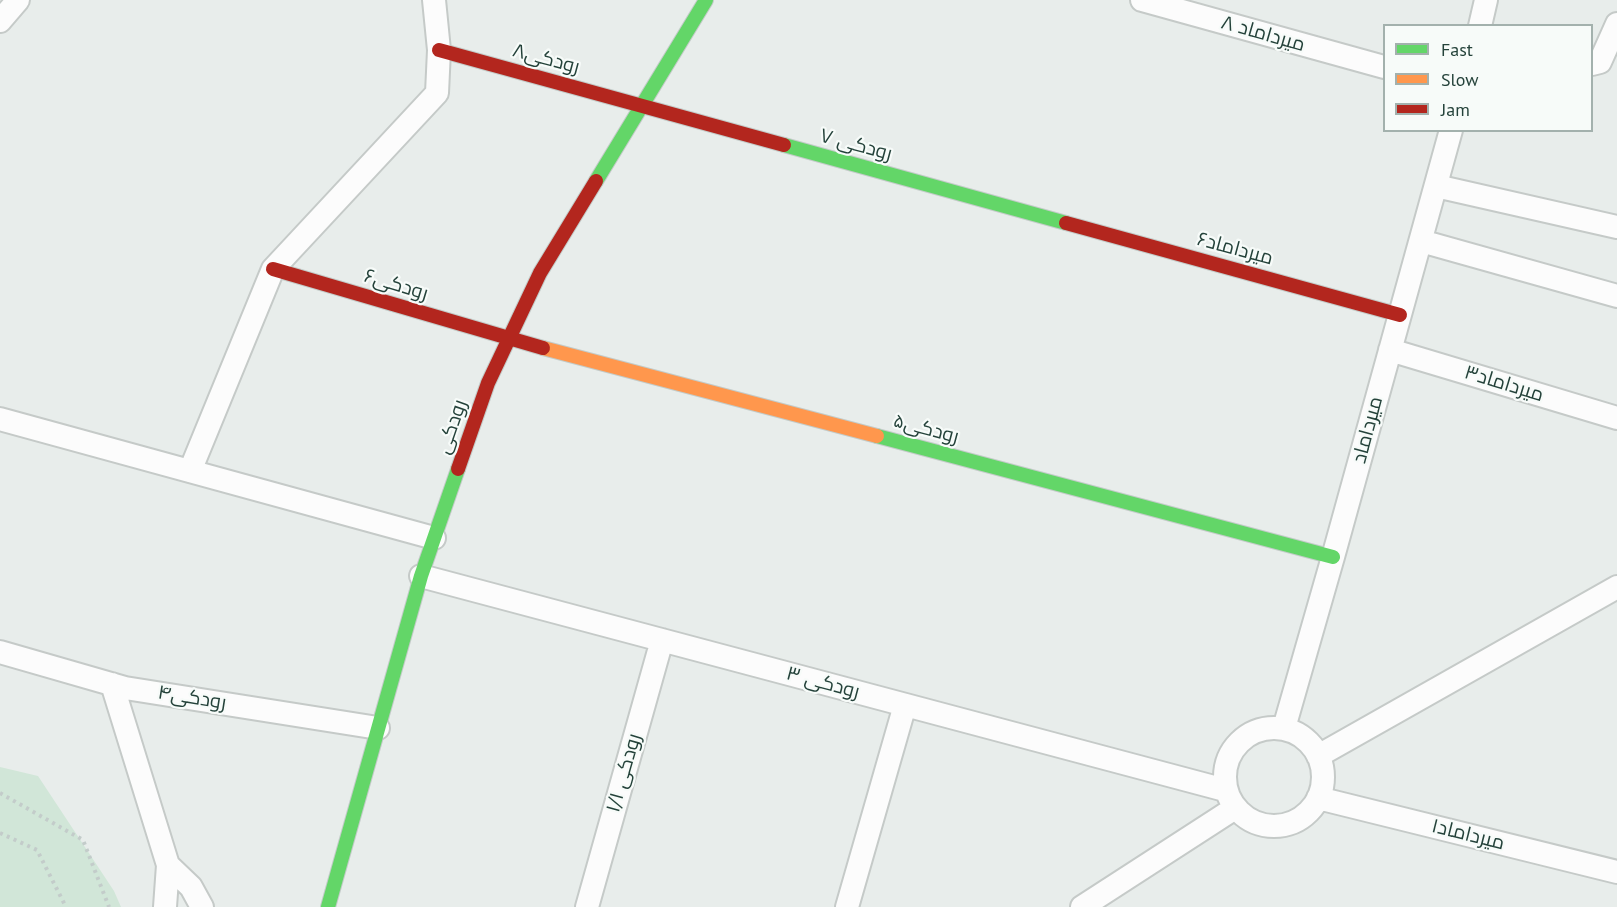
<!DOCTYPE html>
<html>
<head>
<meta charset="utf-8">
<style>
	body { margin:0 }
	#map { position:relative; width:1617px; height:907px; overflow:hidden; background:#e8edeb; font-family:"PT Sans",sans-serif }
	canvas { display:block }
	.legend { position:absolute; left:1383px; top:24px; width:210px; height:108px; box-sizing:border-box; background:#f7fbf9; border:2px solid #a3b1ad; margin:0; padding:8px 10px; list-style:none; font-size:18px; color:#24423a }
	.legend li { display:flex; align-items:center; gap:12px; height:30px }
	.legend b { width:30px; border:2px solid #a3b1ad }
</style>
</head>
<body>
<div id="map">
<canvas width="1617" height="907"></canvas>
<ul class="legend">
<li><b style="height:8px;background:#63d668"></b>Fast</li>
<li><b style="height:8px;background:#ff974d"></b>Slow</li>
<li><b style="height:8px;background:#b3261e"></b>Jam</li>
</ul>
</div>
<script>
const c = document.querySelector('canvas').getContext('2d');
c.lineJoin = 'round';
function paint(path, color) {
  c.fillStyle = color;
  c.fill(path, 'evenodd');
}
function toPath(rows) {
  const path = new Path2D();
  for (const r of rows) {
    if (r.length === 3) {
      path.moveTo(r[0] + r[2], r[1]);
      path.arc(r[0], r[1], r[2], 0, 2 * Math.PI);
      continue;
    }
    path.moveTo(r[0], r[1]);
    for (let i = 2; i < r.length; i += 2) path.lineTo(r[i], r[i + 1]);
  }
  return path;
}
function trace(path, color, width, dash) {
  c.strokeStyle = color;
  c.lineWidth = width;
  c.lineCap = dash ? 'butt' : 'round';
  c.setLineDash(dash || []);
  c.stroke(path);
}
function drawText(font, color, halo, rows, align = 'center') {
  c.font = font + ' "PT Sans",Cairo,sans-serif';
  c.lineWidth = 4.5;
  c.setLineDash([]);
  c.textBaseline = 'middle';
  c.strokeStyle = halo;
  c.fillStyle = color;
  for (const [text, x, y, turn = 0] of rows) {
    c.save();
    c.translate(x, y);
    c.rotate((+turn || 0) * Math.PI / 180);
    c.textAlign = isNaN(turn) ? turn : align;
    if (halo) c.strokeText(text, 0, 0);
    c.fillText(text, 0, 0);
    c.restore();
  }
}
const green = toPath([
	[0,767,38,776,114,891,121,907,0,907]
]);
const path = toPath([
	[0,793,83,840,109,907],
	[0,833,37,850,66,907]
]);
const street = toPath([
	[1142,0,1384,67],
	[0,21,18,0],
	[1480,26,1486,0],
	[1592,64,1600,62,1617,24],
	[1436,186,1617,227],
	[1421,241,1617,296],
	[1390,350,1617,418],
	[0,419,434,538],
	[190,471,273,269,437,93,439,50,434,0],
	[421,576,1225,790],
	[0,652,125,688,378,728],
	[112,684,168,865],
	[1284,728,1333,557,1451,130],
	[1274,777,49],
	[1318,756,1617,587],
	[1318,798,1617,872],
	[165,907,168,865,191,887,202,907],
	[587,907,662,640],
	[847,907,905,705],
	[1082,907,1235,808]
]);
const fast = toPath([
	[784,145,1066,223],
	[596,181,706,0],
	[877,436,1333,557],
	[328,907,421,576,458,469]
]);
const slow = toPath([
	[543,348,877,436]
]);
const jam = toPath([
	[439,50,784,145],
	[1066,223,1400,315],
	[273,269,543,348],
	[458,469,488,383,540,273,596,181]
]);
const streetNames = [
	["میرداماد ۸",1263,34,16],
	["رودکی۸",546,59,15],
	["رودکی ۷",856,145,15],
	["میرداماد۶",1235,249,15],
	["رودکی۶",396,285,17],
	["میرداماد۳",1504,384,17],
	["رودکی",452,427,-71],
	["رودکی۵",926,429,15],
	["میرداماد",1368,430,-75],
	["رودکی ۳",823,683,15],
	["رودکی۴",192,698,9],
	["رودکی ۱/۱",624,773,-74],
	["میرداماد۱",1468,835,14]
];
paint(green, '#d1e6d8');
trace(street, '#c5cac8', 26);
trace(fast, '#c3cbc8', 16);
trace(slow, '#c3cbc8', 16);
trace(jam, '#c3cbc8', 16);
trace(path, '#c3ccca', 4, [3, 4.5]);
trace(street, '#fcfcfc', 22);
trace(fast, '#63d668', 14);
trace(slow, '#ff974d', 14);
trace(jam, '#b3261e', 14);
drawText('20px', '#24423a', '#f7fbf9', streetNames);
</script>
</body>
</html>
